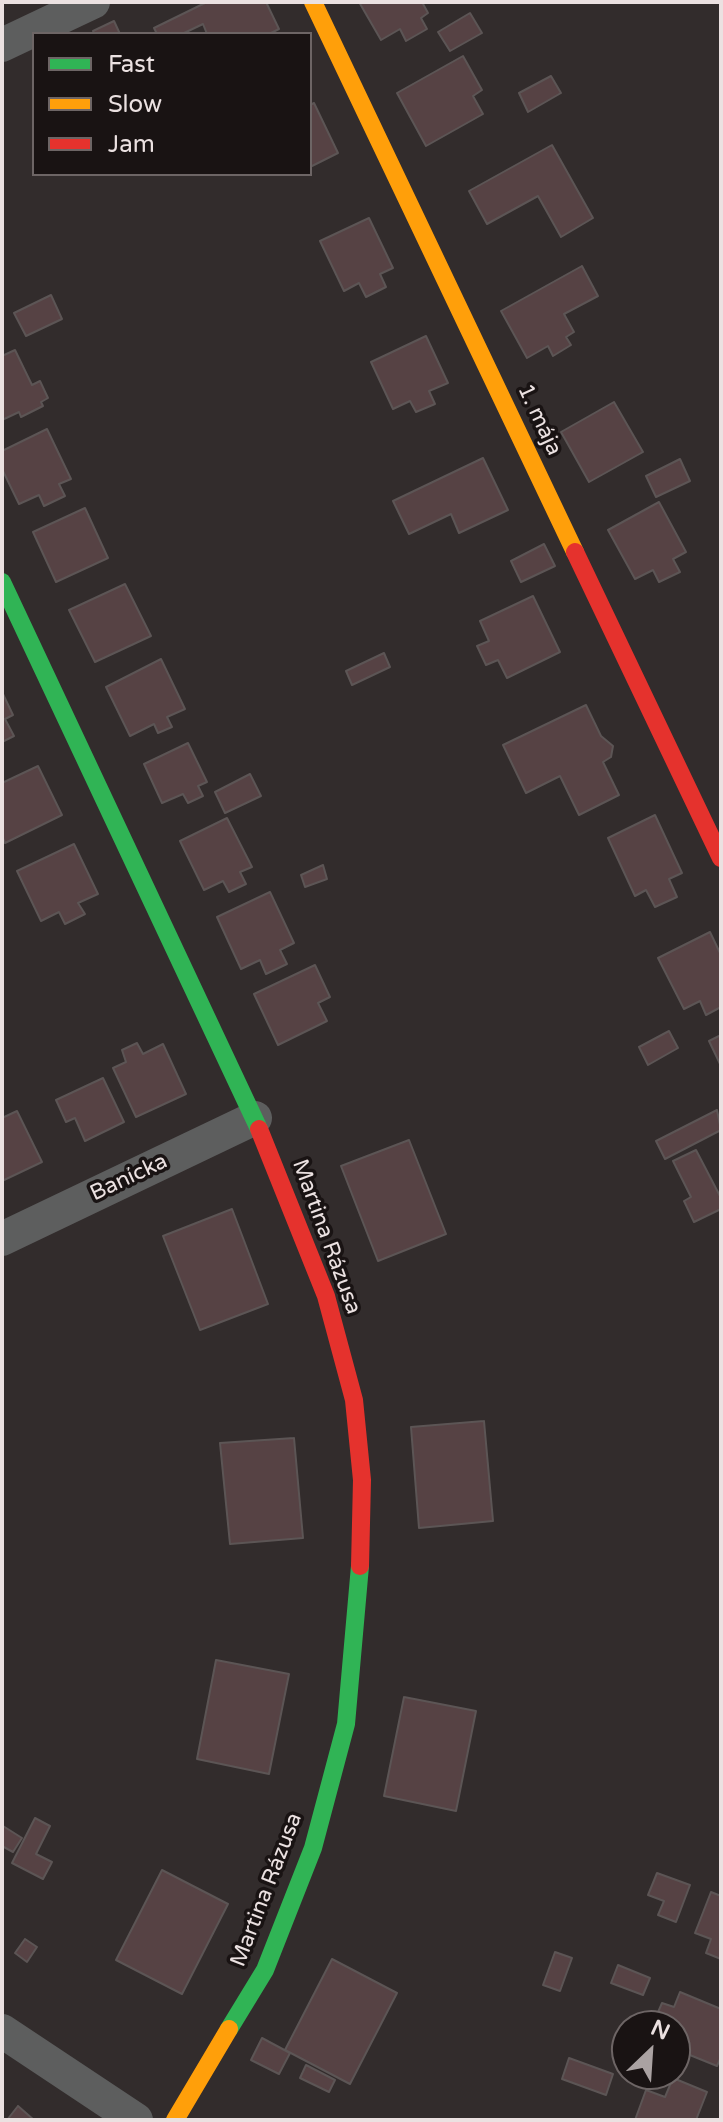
<!DOCTYPE html>
<html>
<head>
<meta charset="utf-8">
<style>
	body { margin:0 }
	#map { position:relative; width:723px; height:2122px; overflow:hidden; background:#322c2c; font-family:"Varela Round",sans-serif }
	canvas { display:block }
	.frame { position:absolute; inset:0; border:4px solid #ebe1e1; pointer-events:none }
	.legend { position:absolute; left:32px; top:32px; width:280px; height:144px; box-sizing:border-box; background:#191313; border:2px solid #6d6565; margin:0; padding:10px 14px; list-style:none; font-size:24px; color:#ebe1e1 }
	.legend li { display:flex; align-items:center; gap:16px; height:40px }
	.legend b { width:40px; border:2px solid #6d6565 }
	.north { position:absolute; left:611px; top:2010px; width:80px; height:80px; box-sizing:border-box; background:#191313; border:2px solid #6d6565; border-radius:50%; rotate:25deg; font-size:22px; font-weight:700; line-height:32px; text-align:center; color:#ebe1e1 }
	.north::after { content:''; display:block; margin:auto; width:28px; height:36px; background:#aaa2a2; clip-path:polygon(50% 0,100% 100%,50% 72%,0 100%) }
</style>
</head>
<body>
<div id="map">
<canvas width="723" height="2122"></canvas>
<div class="frame"></div>
<ul class="legend">
<li><b style="height:10px;background:#30b455"></b>Fast</li>
<li><b style="height:10px;background:#ff9f0a"></b>Slow</li>
<li><b style="height:10px;background:#e5322d"></b>Jam</li>
</ul>
<div class="north">N</div>
</div>
<script>
const c = document.querySelector('canvas').getContext('2d');
c.lineJoin = 'round';
function paint(path, color) {
  c.fillStyle = color;
  c.fill(path, 'evenodd');
}
function toPath(rows) {
  const path = new Path2D();
  for (const r of rows) {
    path.moveTo(r[0], r[1]);
    for (let i = 2; i < r.length; i += 2) path.lineTo(r[i], r[i + 1]);
  }
  return path;
}
function trace(path, color, width, dash) {
  c.strokeStyle = color;
  c.lineWidth = width;
  c.lineCap = dash ? 'butt' : 'round';
  c.setLineDash(dash || []);
  c.stroke(path);
}
function drawText(font, color, halo, rows, align = 'center') {
  c.font = font + ' "Varela Round",sans-serif';
  c.lineWidth = 7;
  c.setLineDash([]);
  c.textBaseline = 'middle';
  c.strokeStyle = halo;
  c.fillStyle = color;
  for (const [text, x, y, turn = 0] of rows) {
    c.save();
    c.translate(x, y);
    c.rotate((+turn || 0) * Math.PI / 180);
    c.textAlign = isNaN(turn) ? turn : align;
    if (halo) c.strokeText(text, 0, 0);
    c.fillText(text, 0, 0);
    c.restore();
  }
}
const building = toPath([
	[207,2,266,2,279,29,269,34,207,34,203,24,182,34,157,34,154,28,207,2],
	[359,2,422,2,428,13,421,18,427,29,406,41,400,29,381,40,359,2],
	[470,13,482,33,450,51,438,32,470,13],
	[114,21,120,34,94,34,93,31,114,21],
	[463,56,482,90,473,96,483,114,426,146,397,93,463,56],
	[551,76,561,93,528,112,519,93,551,76],
	[314,103,338,153,310,167,310,105,314,103],
	[552,145,593,218,561,237,538,196,487,224,469,191,552,145],
	[369,218,393,268,380,274,386,287,366,297,359,283,344,291,320,241,369,218],
	[582,266,598,296,564,314,574,332,566,337,571,345,553,356,548,346,527,358,501,311,582,266],
	[51,295,62,319,26,336,14,313,51,295],
	[426,336,448,383,429,391,435,404,416,412,410,401,393,409,371,362,426,336],
	[15,350,32,385,40,381,48,398,41,402,43,406,21,417,19,412,2,420,2,356,15,350],
	[614,402,643,452,589,482,561,432,614,402],
	[47,429,71,479,59,484,65,496,44,506,39,495,19,504,2,469,2,451,47,429],
	[483,458,508,510,459,533,451,514,409,534,393,501,483,458],
	[680,459,690,481,656,497,646,476,680,459],
	[659,502,686,552,673,559,680,572,659,582,653,570,635,579,608,530,659,502],
	[85,508,108,558,56,582,33,532,85,508],
	[544,544,555,566,521,582,511,561,544,544],
	[125,584,151,636,95,662,69,610,125,584],
	[533,596,560,652,507,678,498,660,486,665,477,646,489,641,480,621,533,596],
	[384,653,390,667,352,685,346,671,384,653],
	[161,659,185,709,167,717,172,727,158,733,154,724,130,736,106,687,161,659],
	[2,692,13,715,5,719,14,736,2,742,2,692],
	[586,705,601,736,613,746,611,757,603,762,619,795,579,815,560,776,526,793,503,745,586,705],
	[188,743,207,782,198,786,203,796,188,803,183,794,162,803,144,764,188,743],
	[38,766,62,815,5,843,2,836,2,783,38,766],
	[250,774,261,796,225,813,215,792,250,774],
	[655,815,682,873,669,879,677,897,655,907,646,890,635,896,608,838,655,815],
	[227,818,252,867,240,872,246,884,229,892,223,881,204,890,180,841,227,818],
	[74,844,98,894,78,903,85,914,65,924,59,912,41,921,17,871,74,844],
	[323,865,327,879,305,887,301,875,323,865],
	[270,892,294,943,280,950,287,964,266,974,260,960,241,969,217,917,270,892],
	[710,932,721,955,721,1007,706,1015,700,1001,684,1009,658,958,710,932],
	[315,965,330,997,318,1003,327,1021,278,1045,254,994,315,965],
	[669,1031,678,1048,648,1065,639,1047,669,1031],
	[721,1035,721,1066,709,1041,721,1035],
	[137,1043,143,1054,163,1044,186,1094,136,1117,113,1068,126,1062,122,1050,137,1043],
	[103,1078,124,1122,85,1141,75,1118,66,1122,56,1100,103,1078],
	[717,1110,721,1130,665,1159,656,1141,717,1110],
	[17,1111,42,1162,2,1181,2,1118,17,1111],
	[409,1140,446,1234,378,1261,341,1166,409,1140],
	[696,1150,721,1198,721,1209,694,1222,684,1201,691,1197,673,1161,696,1150],
	[232,1209,268,1304,200,1330,163,1236,232,1209],
	[484,1421,493,1521,419,1528,411,1427,484,1421],
	[294,1438,303,1538,230,1544,220,1443,294,1438],
	[216,1660,289,1674,269,1774,197,1759,216,1660],
	[404,1697,476,1711,456,1811,384,1796,404,1697],
	[35,1818,50,1826,36,1854,52,1862,43,1879,12,1863,35,1818],
	[3,1826,22,1838,13,1852,2,1846,3,1826],
	[162,1870,228,1904,182,1994,116,1960,162,1870],
	[657,1873,690,1885,676,1922,658,1915,664,1901,648,1895,657,1873],
	[711,1892,721,1896,721,1959,706,1953,711,1939,695,1933,711,1892],
	[25,1939,37,1947,27,1962,15,1953,25,1939],
	[555,1952,572,1958,560,1991,543,1985,555,1952],
	[332,1959,397,1993,350,2084,285,2050,332,1959],
	[618,1965,650,1978,643,1995,611,1983,618,1965],
	[680,1992,721,2009,721,2057,717,2066,675,2049,675,2026,652,2026,662,2003,674,2007,680,1992],
	[262,2038,290,2053,279,2074,251,2060,262,2038],
	[569,2058,613,2074,606,2095,562,2079,569,2058],
	[306,2065,335,2080,329,2092,300,2078,306,2065],
	[673,2078,707,2092,696,2120,635,2120,646,2090,665,2097,673,2078],
	[18,2106,34,2120,7,2120,18,2106]
]);
const street = toPath([
	[2,45,93,2],
	[2,1239,255,1118],
	[2,2031,136,2120]
]);
const fast = toPath([
	[2,582,259,1129],
	[229,2029,265,1970,313,1848,346,1724,360,1566]
]);
const slow = toPath([
	[313,2,575,552],
	[175,2120,229,2029]
]);
const jam = toPath([
	[575,552,721,858],
	[259,1129,326,1296,354,1400,362,1480,360,1566]
]);
const streetNames = [
	["1. mája",539,420,65],
	["Banícka",129,1178,-25],
	["Martina Rázusa",326,1237,70],
	["Martina Rázusa",267,1890,-69]
];
paint(building, '#564244');
trace(building, '#5c5555', 2);
trace(street, '#5d5e5e', 34);
trace(fast, '#30b455', 18);
trace(slow, '#ff9f0a', 18);
trace(jam, '#e5322d', 18);
drawText('22px', '#ebe1e1', '#191313', streetNames);
</script>
</body>
</html>
